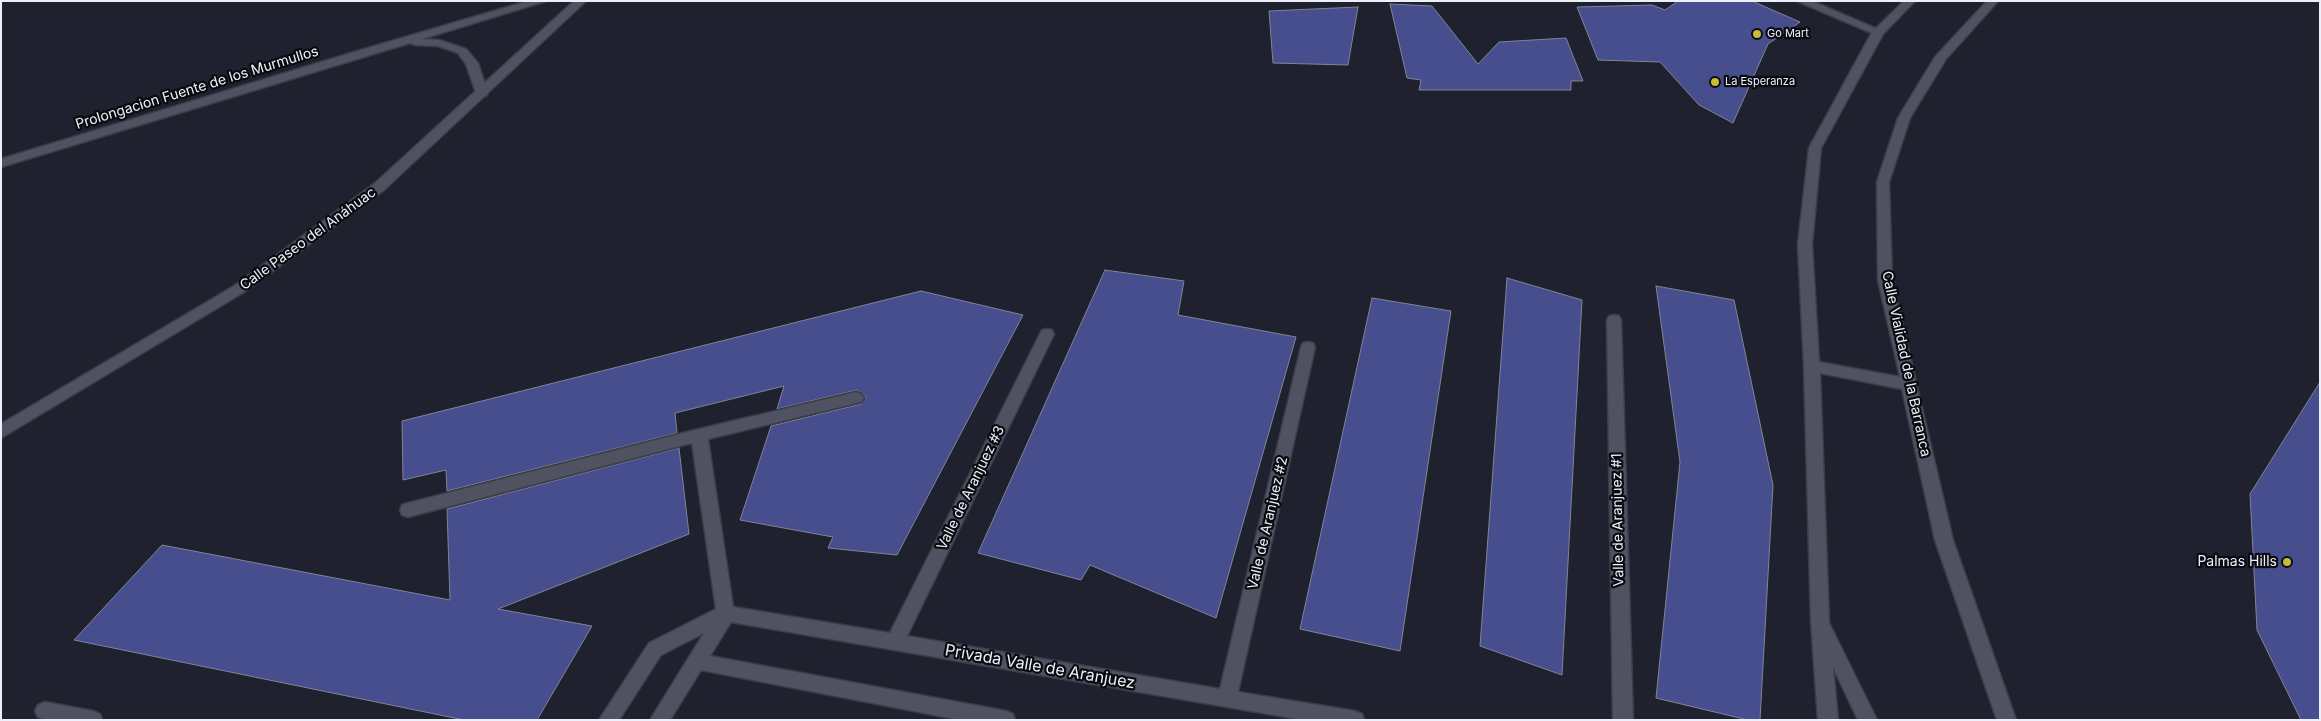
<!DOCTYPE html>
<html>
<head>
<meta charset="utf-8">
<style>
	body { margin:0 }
	#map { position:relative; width:2321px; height:721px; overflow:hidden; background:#1f212e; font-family:Inter,sans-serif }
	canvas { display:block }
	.frame { position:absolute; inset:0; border:2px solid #eef0f9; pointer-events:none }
</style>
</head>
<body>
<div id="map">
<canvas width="2321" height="721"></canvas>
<div class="frame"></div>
</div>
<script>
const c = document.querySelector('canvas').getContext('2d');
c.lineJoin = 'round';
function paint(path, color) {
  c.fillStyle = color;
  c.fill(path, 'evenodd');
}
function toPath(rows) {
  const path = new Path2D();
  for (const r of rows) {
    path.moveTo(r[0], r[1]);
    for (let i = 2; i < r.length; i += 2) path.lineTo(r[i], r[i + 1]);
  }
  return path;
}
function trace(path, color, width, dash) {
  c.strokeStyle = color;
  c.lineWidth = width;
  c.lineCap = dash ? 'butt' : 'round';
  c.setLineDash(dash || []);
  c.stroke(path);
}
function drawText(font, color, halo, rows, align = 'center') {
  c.font = font + ' Inter,sans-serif';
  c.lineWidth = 4.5;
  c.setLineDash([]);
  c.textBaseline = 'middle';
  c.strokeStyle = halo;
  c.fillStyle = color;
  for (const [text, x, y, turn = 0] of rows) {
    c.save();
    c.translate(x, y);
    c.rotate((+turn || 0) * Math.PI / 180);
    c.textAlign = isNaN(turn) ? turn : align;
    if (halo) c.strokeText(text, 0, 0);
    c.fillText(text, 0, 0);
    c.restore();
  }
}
const building = toPath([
	[1678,1,1752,1,1800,22,1768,44,1733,123,1699,105,1660,62,1598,60,1577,7,1652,5,1665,10,1678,1],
	[1390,4,1432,6,1478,64,1499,42,1566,38,1583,81,1571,81,1571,90,1419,90,1421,80,1407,78,1390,4],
	[1358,7,1348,65,1273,63,1269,11,1358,7],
	[1105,270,1184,281,1178,315,1296,337,1216,618,1090,565,1081,580,978,553,1105,270],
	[1507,278,1582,300,1562,675,1480,646,1507,278],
	[1656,286,1734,300,1773,485,1760,720,1748,720,1656,698,1680,462,1656,286],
	[921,291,1023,315,897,555,828,548,833,537,740,520,771,426,861,404,866,397,857,390,777,409,784,386,675,413,677,433,447,491,446,470,403,480,402,421,921,291],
	[1372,298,1451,311,1400,651,1300,629,1372,298],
	[2320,382,2320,720,2301,720,2257,630,2250,494,2320,382],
	[679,448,689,534,498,609,592,626,537,720,464,720,74,640,162,545,450,600,447,509,679,448]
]);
const service = toPath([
	[1797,1,1812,1,1884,32,1878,35,1874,34,1797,1]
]);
const minor = toPath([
	[528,1,546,1,422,39,439,40,466,49,478,63,488,93,486,96,478,96,476,93,466,64,458,53,438,46,415,45,410,43,1,167,1,159,361,50,528,1],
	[1614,315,1619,316,1621,320,1633,720,1613,720,1607,320,1609,316,1614,315],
	[1047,329,1052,330,1054,334,907,636,1220,689,1301,347,1303,343,1308,342,1313,343,1315,347,1238,692,1355,711,1362,714,1364,720,1303,720,731,622,710,656,1006,711,1013,714,1015,720,960,720,701,670,670,720,650,720,704,633,661,655,619,720,599,720,649,643,716,609,692,443,408,517,402,515,400,510,402,505,408,503,699,429,856,392,861,394,864,398,861,402,708,439,733,607,890,633,1040,334,1042,330,1047,329],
	[45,702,93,711,100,714,102,720,45,720,38,717,35,711,38,705,45,702]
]);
const tertiary = toPath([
	[574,1,586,1,384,190,244,292,1,438,1,424,234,286,374,184,574,1]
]);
const secondary = toPath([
	[1904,1,1915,1,1883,34,1821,148,1812,244,1819,362,1900,377,1878,280,1877,182,1898,118,1935,57,1987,1,1998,1,1946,59,1910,118,1889,182,1892,280,1953,540,2016,720,1997,720,1935,540,1902,389,1820,373,1829,623,1877,720,1858,720,1833,667,1838,720,1818,720,1811,621,1804,366,1798,244,1809,148,1872,32,1904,1]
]);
const markers = [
	[1757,34,5,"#caba39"],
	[1715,82,5,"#caba39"],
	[2287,562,5,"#caba39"]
];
const farPoinames = [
	["Go Mart",1767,34],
	["La Esperanza",1725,82]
];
const streetNames = [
	["Prolongacion Fuente de los Murmullos",197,88,-17],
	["Calle Paseo del Anáhuac",308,239,-36],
	["Calle Vialidad de la Barranca",1906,364,78],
	["Valle de Aranjuez #3",971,488,-64],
	["Valle de Aranjuez #1",1618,520,-91],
	["Valle de Aranjuez #2",1268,523,-77]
];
const poiNames = [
	["Palmas Hills",2277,562]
];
const nearStreetnames = [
	["Privada Valle de Aranjuez",1040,667,10]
];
paint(building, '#474e8e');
trace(building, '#818495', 1);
trace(service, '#3b3d48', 3);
trace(minor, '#3b3d48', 3);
trace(tertiary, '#3b3d48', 3);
trace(secondary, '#3b3d48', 3);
paint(service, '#505261');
paint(minor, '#505261');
paint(tertiary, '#505261');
paint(secondary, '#505261');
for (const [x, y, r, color] of markers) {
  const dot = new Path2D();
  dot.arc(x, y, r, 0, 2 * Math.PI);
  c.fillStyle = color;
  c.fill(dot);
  trace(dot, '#0a0b11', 2);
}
drawText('11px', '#eef0f9', '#0a0b11', farPoinames, 'left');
drawText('14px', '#eef0f9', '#0a0b11', streetNames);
drawText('14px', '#eef0f9', '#0a0b11', poiNames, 'right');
drawText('16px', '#eef0f9', '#0a0b11', nearStreetnames);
</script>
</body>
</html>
